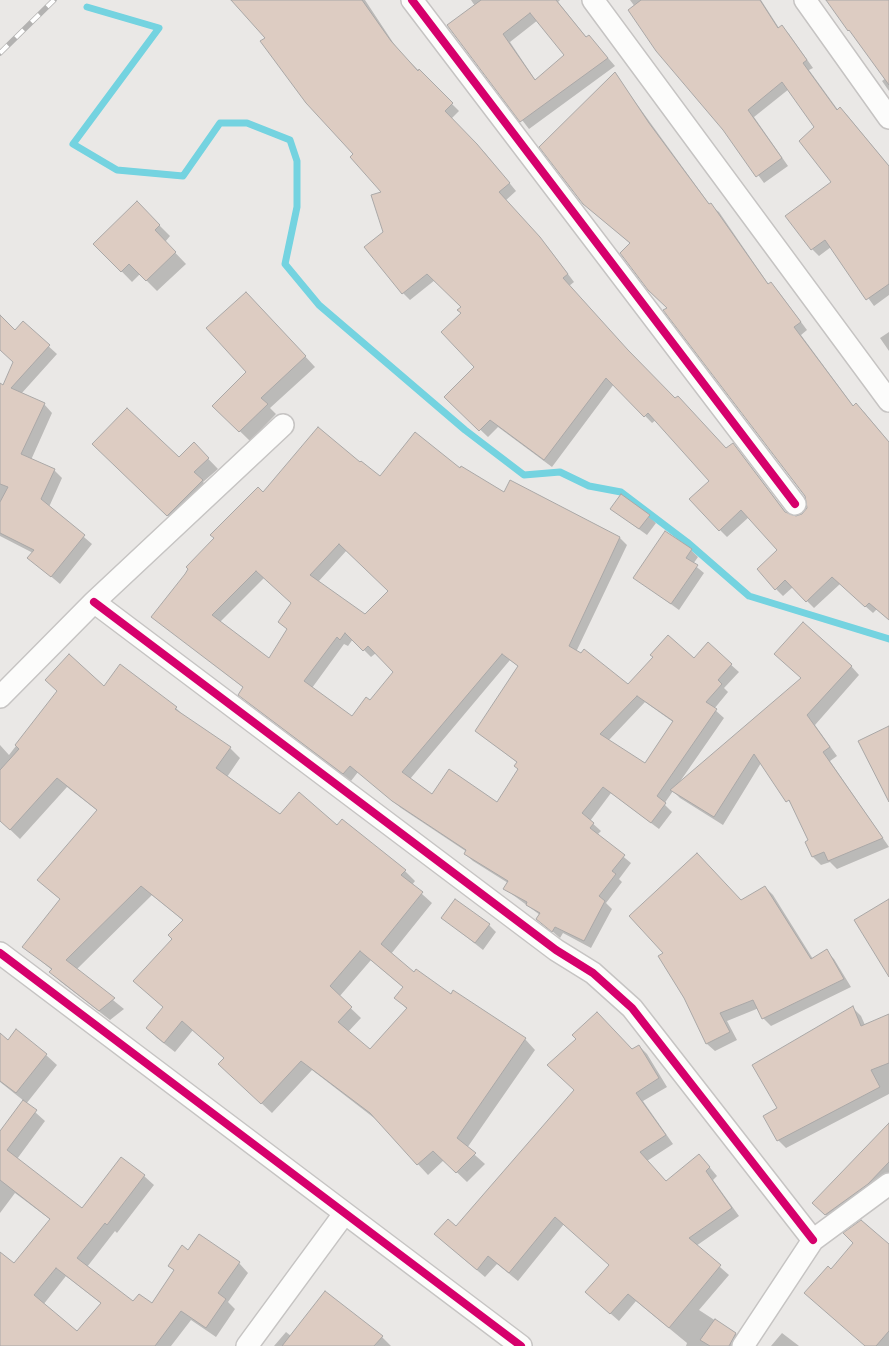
<!DOCTYPE html>
<html>
<head>
<meta charset="utf-8">
<style>
	body { margin:0 }
	canvas { display:block; background:#eae8e6 }
</style>
</head>
<body>
<canvas width="889" height="1346"></canvas>
<script>
const c = document.querySelector('canvas').getContext('2d');
c.lineJoin = 'round';
function paint(path, color) {
  c.fillStyle = color;
  c.fill(path, 'evenodd');
}
function toPath(rows) {
  const path = new Path2D();
  for (const r of rows) {
    path.moveTo(r[0], r[1]);
    for (let i = 2; i < r.length; i += 2) path.lineTo(r[i], r[i + 1]);
  }
  return path;
}
function trace(path, color, width, dash) {
  c.strokeStyle = color;
  c.lineWidth = width;
  c.lineCap = dash ? 'butt' : 'round';
  c.setLineDash(dash || []);
  c.stroke(path);
}
const shadow = toPath([
	[246,0,365,0,398,50,459,111,451,119,485,153,516,191,505,201,547,246,574,282,569,286,635,359,726,450,733,445,740,452,787,514,796,518,803,515,808,509,806,496,669,308,631,244,592,211,615,74,710,205,719,212,769,285,778,291,807,330,801,335,854,407,864,412,889,442,889,620,877,609,873,613,840,584,814,608,793,587,783,596,776,589,779,550,749,517,727,537,720,530,711,481,656,420,652,423,614,384,552,467,498,427,488,437,446,397,475,367,462,307,435,280,410,300,403,293,385,232,383,192,267,38],
	[471,0,560,0,558,2,587,38,596,44,615,66,529,129,449,25,475,6],
	[538,20,566,56,536,81,510,42],
	[630,0,761,0,779,28,782,27,789,34,813,68,809,70,838,110,840,108,847,115,889,166,889,295,874,306,831,247,819,256,812,249,833,182,816,127,789,89,754,117,788,166,764,183],
	[828,0,889,0,889,91,882,81,886,78],
	[137,203,170,236,165,242,186,264,157,291,140,274,132,282,95,244],
	[256,303,315,367,270,408,276,414,250,441,214,406,248,372],
	[0,317,15,332,23,323,57,354,21,394,44,404,52,413,31,460,54,470,62,478,49,507,92,544,60,584,29,558,33,553,0,536,0,395,15,362,0,348],
	[889,332,889,351,880,338],
	[94,444,179,459,194,444,218,469,203,482,212,491,178,526],
	[360,464,380,477,460,470,504,493,620,538,627,545,576,652,628,686,694,660,708,644,739,672,724,688,728,692,714,709,724,718,679,783,851,666,859,675,815,725,837,756,830,761,889,847,837,869,830,862,821,865,813,857,807,843,810,841,794,808,761,763,723,825,680,798,673,791,664,804,672,812,659,829,611,793,590,821,601,831,597,835,631,863,619,879,622,882,606,903,612,909,591,948,563,933,560,938,538,919,540,915,505,889,508,883,473,861,465,854,467,852,401,808,358,772,351,781,247,702,240,695,244,688,153,617,263,494],
	[347,550,390,591,366,616,318,582],
	[264,578,293,603,279,621,288,630,269,660,220,622],
	[353,639,371,657,376,653,395,672,370,702,352,718,312,688,344,644,348,646],
	[510,660,519,667,476,731,518,763,519,769,498,804,432,796,410,779],
	[645,702,673,722,645,765,608,741],
	[611,509,649,516,656,523,647,535],
	[691,550,698,557,693,564,704,573,679,610,635,578],
	[104,688,176,708,185,717,230,748,240,758,227,777,280,816,337,827,342,821,405,871,415,881,412,885,432,903,391,954,414,974,451,996,453,992,525,1039,535,1050,467,1148,485,1164,467,1182,444,1160,428,1175,378,1121,312,1070,272,1113,230,1074,225,1058,193,1030,175,1052,157,1038,147,1028,164,1008,145,991,184,921,152,895,76,970,124,1009,110,1020,61,982,51,972,52,970,24,947,60,899,49,890,98,811,67,787,20,839,0,820,0,745,9,755,58,691],
	[371,960,404,988,396,998,407,1009,370,1051,348,1032,361,1018,339,997],
	[765,887,773,895,813,959,826,951,834,959,851,987,771,1026,763,1018,759,1008,727,1021,737,1040,715,1051,707,1044,693,1013,660,957],
	[443,918,489,925,496,932,483,950],
	[853,1008,861,1016,865,1025,889,1016,889,1094,786,1148,778,1140,779,1109],
	[0,1035,8,1041,46,1055,57,1065,26,1104,45,1121,17,1159,82,1210,144,1176,154,1185,117,1233,115,1231,87,1267,133,1303,152,1305,175,1271,170,1266,189,1251,239,1263,248,1273,228,1302,235,1309,216,1337,191,1320,171,1346,0,1346,0,1264,14,1265,51,1220,15,1193,0,1213,0,1133,24,1101,0,1082],
	[66,1276,102,1304,77,1333,43,1305],
	[639,1046,647,1054,667,1087,643,1101,673,1144,647,1161,667,1183,707,1164,717,1176,713,1180,739,1216,696,1246,729,1275,699,1310,736,1334,744,1342,741,1346,686,1346,687,1343,636,1301,619,1321,595,1300,610,1265,564,1224,518,1281,497,1264,485,1277,444,1242,632,1051],
	[889,1125,889,1178,834,1223,814,1203],
	[889,1246,889,1346,866,1346,831,1270],
	[286,1332,291,1336,382,1337,391,1346,274,1346],
	[782,1333,799,1346,771,1346]
]);
const stream = toPath([
	[87,7,159,28,73,144,117,170,183,176,220,123,247,123,290,140,297,161,297,207,285,264,319,305,465,430,524,475,560,472,589,486,621,492,687,542,749,596,889,639]
]);
const building = toPath([
	[231,0,362,0,391,41,418,71,419,69,453,103,445,111,477,144,510,183,499,192,540,237,568,274,563,278,628,350,675,398,678,396,726,448,733,443,785,512,796,516,802,514,807,508,805,496,663,310,667,308,648,290,620,253,630,243,583,204,539,147,615,72,649,123,709,204,711,203,768,284,771,282,801,322,794,327,853,406,856,403,889,442,889,620,869,603,865,607,832,577,806,602,785,580,775,590,757,569,777,550,741,510,719,531,689,499,709,481,648,413,644,417,606,378,544,460,490,420,479,431,444,397,474,367,441,332,461,313,457,310,461,307,427,274,402,294,364,247,383,232,371,195,381,192,350,157,353,154,306,103,260,41,265,38,231,0],
	[481,0,556,0,586,37,589,35,608,58,520,122,447,25,481,0],
	[530,13,564,55,535,80,503,34,530,13],
	[641,0,760,0,778,28,782,25,807,60,803,63,837,110,840,107,889,166,889,284,866,300,825,240,811,250,785,216,831,182,799,141,814,127,782,82,748,110,782,158,756,177,723,130,656,51,628,10,641,0],
	[826,0,889,0,889,85,849,30,848,31,826,0],
	[137,201,160,225,155,230,176,252,146,281,129,264,121,272,93,244,137,201],
	[246,292,306,356,261,398,268,404,239,432,212,406,246,372,206,328,246,292],
	[0,315,15,330,23,321,50,345,11,388,45,403,21,454,55,469,41,499,85,535,51,577,27,558,34,550,0,533,0,502,8,487,0,484,0,383,3,385,13,362,0,350,0,315],
	[127,408,179,457,194,442,209,458,194,472,203,480,167,516,92,444,127,408],
	[318,427,360,462,361,461,380,476,415,432,460,468,461,466,504,492,510,480,620,537,569,646,581,653,584,649,628,684,653,657,650,655,668,635,694,658,708,642,732,664,718,680,722,684,706,702,717,709,657,796,666,803,651,823,603,787,582,813,594,823,590,828,625,855,612,871,616,874,599,896,605,901,584,941,555,927,552,932,536,919,540,913,526,905,527,902,503,889,508,881,464,854,466,850,392,801,350,766,343,774,238,695,243,687,151,617,185,574,188,569,186,567,214,538,210,535,258,487,263,492,318,427],
	[339,544,388,591,365,614,310,575,339,544],
	[256,571,291,603,278,622,287,629,269,658,212,615,256,571],
	[345,633,363,651,368,646,393,672,370,700,366,697,352,716,304,681,337,637,340,640,345,633],
	[502,654,518,666,475,731,517,762,514,766,518,769,497,802,449,769,432,794,402,772,502,654],
	[637,696,673,721,645,763,600,734,637,696],
	[621,494,650,515,639,529,610,509,621,494],
	[665,531,692,549,686,558,698,565,671,604,633,578,665,531],
	[803,622,852,666,807,715,830,747,823,752,883,838,828,861,824,852,812,857,805,842,808,840,789,800,786,802,754,754,714,817,670,790,801,678,774,654,803,622],
	[69,654,104,686,120,664,177,707,175,709,231,747,216,768,280,814,299,792,337,825,342,819,406,870,401,875,423,892,381,944,414,972,416,969,451,994,453,990,526,1038,457,1138,476,1153,456,1173,433,1151,417,1165,370,1113,301,1061,261,1104,218,1064,224,1058,182,1021,164,1043,146,1028,163,1007,133,981,172,939,168,935,183,920,141,886,66,960,115,998,99,1011,49,972,52,969,22,947,60,899,37,880,97,810,57,778,10,830,0,821,0,770,19,749,15,745,57,691,45,680,69,654],
	[360,951,403,987,394,998,407,1008,370,1049,338,1022,352,1007,330,986,360,951],
	[889,726,889,802,858,741,889,726],
	[697,853,741,900,765,886,811,959,827,949,844,979,762,1019,753,1000,720,1013,730,1032,706,1044,684,998,658,956,663,953,629,916,697,853],
	[455,899,490,924,475,943,441,918,455,899],
	[889,899,889,977,854,920,889,899],
	[853,1006,861,1026,889,1014,889,1063,871,1070,880,1087,777,1141,763,1116,777,1108,752,1065,853,1006],
	[597,1012,632,1049,639,1045,659,1078,636,1093,666,1135,640,1152,666,1181,699,1154,710,1167,706,1171,732,1208,689,1238,721,1265,669,1328,628,1294,610,1314,585,1292,609,1265,555,1217,509,1273,488,1256,477,1270,434,1234,448,1219,456,1226,574,1090,547,1065,576,1039,572,1035,597,1012],
	[16,1029,47,1054,16,1093,0,1081,0,1033,8,1040,16,1029],
	[23,1100,37,1110,7,1150,82,1208,121,1157,145,1175,107,1225,105,1223,77,1258,133,1301,139,1294,152,1303,174,1270,168,1266,182,1245,188,1250,199,1234,240,1262,218,1293,226,1299,206,1328,181,1311,155,1346,0,1346,0,1252,14,1263,50,1219,0,1180,0,1131,23,1100],
	[56,1268,101,1303,77,1331,34,1295,56,1268],
	[889,1123,889,1162,868,1184,825,1215,812,1203,889,1123],
	[861,1220,889,1244,889,1331,876,1346,865,1346,804,1293,828,1266,831,1269,853,1243,843,1233,861,1220],
	[325,1291,383,1336,374,1346,282,1346,325,1291],
	[715,1319,736,1333,729,1346,710,1346,700,1340,715,1319]
]);
const minor = toPath([
	[412,0,795,504],
	[593,0,889,401],
	[805,0,889,118],
	[94,602,556,950,593,973,632,1008,813,1240],
	[0,697,94,602,283,425],
	[0,953,521,1346],
	[247,1346,344,1214],
	[743,1346,813,1240,889,1184]
]);
const rail = toPath([
	[0,53,54,0]
]);
const cycleway = toPath([
	[412,0,795,504],
	[94,602,556,950,593,973,632,1008,813,1240],
	[0,953,521,1346]
]);
paint(shadow, '#0003');
trace(stream, '#74d3e0', 7);
paint(building, '#ddccc2');
trace(building, '#aaa8a7', 1);
trace(minor, '#c6c4c3', 24);
trace(minor, '#fcfcfb', 21);
trace(rail, '#b3b2b1', 5.5);
trace(rail, '#fff', 4, [11]);
trace(cycleway, '#d6006c', 8);
</script>
</body>
</html>
